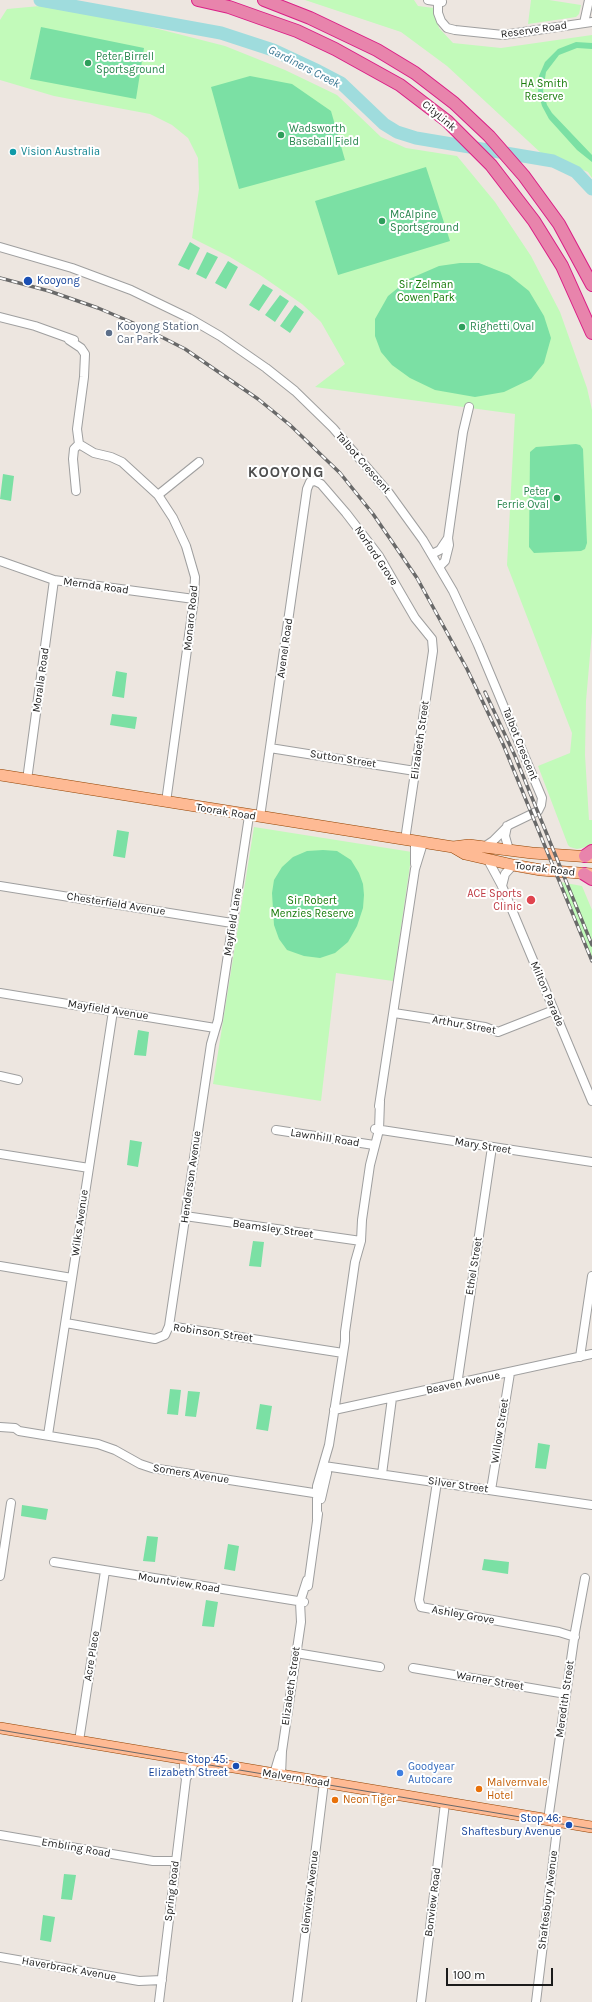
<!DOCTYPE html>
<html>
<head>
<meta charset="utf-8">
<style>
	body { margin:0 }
	#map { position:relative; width:592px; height:2002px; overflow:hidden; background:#ede6e0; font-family:Karla,sans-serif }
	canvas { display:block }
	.scale { position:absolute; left:446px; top:1968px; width:107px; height:18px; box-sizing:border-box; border:2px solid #1b1b1b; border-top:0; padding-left:5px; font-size:12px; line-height:14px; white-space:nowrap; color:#1b1b1b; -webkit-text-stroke:3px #fff; paint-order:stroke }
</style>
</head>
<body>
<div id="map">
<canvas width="592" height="2002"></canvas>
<div class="scale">100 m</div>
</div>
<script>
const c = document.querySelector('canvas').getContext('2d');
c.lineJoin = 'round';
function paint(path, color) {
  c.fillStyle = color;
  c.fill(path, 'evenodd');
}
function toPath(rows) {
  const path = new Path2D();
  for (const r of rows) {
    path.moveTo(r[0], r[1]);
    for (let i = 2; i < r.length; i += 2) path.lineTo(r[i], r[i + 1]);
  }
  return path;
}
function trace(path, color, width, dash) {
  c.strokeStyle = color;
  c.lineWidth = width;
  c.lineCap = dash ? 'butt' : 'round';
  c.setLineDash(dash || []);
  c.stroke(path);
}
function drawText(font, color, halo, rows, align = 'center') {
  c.font = font + ' Karla,sans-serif';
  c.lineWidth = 4;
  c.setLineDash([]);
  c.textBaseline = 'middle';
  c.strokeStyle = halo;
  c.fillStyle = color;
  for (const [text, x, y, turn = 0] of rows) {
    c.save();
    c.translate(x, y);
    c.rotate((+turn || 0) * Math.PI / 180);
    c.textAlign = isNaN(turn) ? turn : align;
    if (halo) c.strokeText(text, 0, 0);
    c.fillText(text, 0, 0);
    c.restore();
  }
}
const park = toPath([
	[305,0,414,0,418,6,434,8,439,28,453,43,501,48,592,35,592,178,588,172,541,153,447,66,401,32],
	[531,0,549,0,581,5,579,14,576,17,528,24],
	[40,6,131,22,225,46,285,70,337,95,381,137,406,148,457,156,495,202,531,256,560,312,587,388,592,410,592,632,586,701,585,755,589,820,592,820,592,845,590,846,577,849,570,847,568,845,538,766,570,753,572,733,507,565,515,414,315,387,345,364,321,322,302,304,260,275,230,257,192,238,199,189,198,158,188,138,172,125,150,114,54,96,0,80,0,20,7,9],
	[254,827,412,852,393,981,336,973,321,1101,213,1084],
	[560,882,582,886,592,910,592,957]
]);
const pitch = toPath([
	[41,27,144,48,136,99,30,79],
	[576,42,592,43,592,49,577,48,559,55,546,72,543,91,547,105,552,113,592,155,592,162,577,150,549,119,542,106,538,92,539,76,545,62,558,49],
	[250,76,292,84,331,111,345,160,239,189,211,87],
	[426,167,450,241,338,275,315,201],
	[190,242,200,248,189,270,178,265],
	[207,252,218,257,206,279,196,274],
	[228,261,238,267,226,289,215,283],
	[460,263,479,263,509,275,529,291,544,316,551,338,544,363,531,379,504,392,475,397,435,390,410,378,392,365,381,352,375,336,375,319,388,296,409,279,439,266],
	[263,284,273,290,259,311,249,305],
	[280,295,289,301,275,322,265,315],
	[295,305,304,312,290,333,280,326],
	[576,444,580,445,583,449,587,543,585,549,581,551,534,553,529,547,530,452,536,447],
	[3,474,14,476,11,501,0,499],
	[116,671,127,673,124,698,112,696],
	[112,714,137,717,135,729,110,725],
	[117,830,129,832,125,858,113,856],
	[323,850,337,851,351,860,359,873,363,884,364,895,363,908,357,926,348,942,335,953,320,958,304,956,287,950,279,939,274,925,272,893,274,880,282,867,293,857,307,851],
	[138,1030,149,1032,146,1056,134,1055],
	[130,1140,142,1142,138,1167,127,1165],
	[253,1241,264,1242,261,1267,249,1266],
	[170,1389,181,1390,178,1415,167,1414],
	[188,1391,200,1392,196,1417,185,1416],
	[260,1404,272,1406,268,1431,256,1429],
	[538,1443,550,1445,546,1469,535,1468],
	[22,1505,48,1509,46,1520,21,1516],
	[147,1536,158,1537,155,1562,143,1561],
	[228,1544,239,1546,235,1571,224,1569],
	[484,1559,509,1562,508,1574,482,1570],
	[206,1600,218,1602,214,1627,202,1626],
	[64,1874,76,1875,72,1900,61,1899],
	[43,1915,55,1917,51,1942,40,1940]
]);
const river = toPath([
	[40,0,221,33,273,50,318,71,341,83,384,124,397,132,416,138,553,161,576,172,592,189]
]);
const minor = toPath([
	[428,0,442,2],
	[438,0,438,13,441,21,447,28,455,30,503,35,592,22],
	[584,23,589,0],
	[0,247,72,268,131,290,189,318,220,336,266,368,295,391,333,428,389,493,423,540,453,591,478,645,542,798,541,805,538,811,509,825,493,841,484,847],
	[0,317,35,326,74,340],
	[69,340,81,348,85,354,84,377,77,429,79,444,94,453,111,457,122,462,158,495,173,518,186,546,195,577,194,599,166,802],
	[76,491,73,459,74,449,79,444],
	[158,495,199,462],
	[432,554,440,550,448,538],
	[0,561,54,580,194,599],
	[440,566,445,561,449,545,448,538,463,432,469,407],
	[270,748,415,771],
	[27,780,54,580],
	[260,817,307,489,310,482,315,481,321,484,346,513,379,556,415,618,432,639,433,651,405,840],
	[507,826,505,836,509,850],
	[488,860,502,886,592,1101],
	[415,864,415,842],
	[0,886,232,923],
	[502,886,505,874,513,865],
	[0,993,215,1028],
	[394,1013,485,1027,498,1032,554,1010],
	[0,1076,18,1080],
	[379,1106,415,869,423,843],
	[375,1129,592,1162],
	[276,1130,374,1145],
	[0,1154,89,1168],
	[185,1216,361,1241],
	[0,1266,72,1278],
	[66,1323,155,1339,165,1335,169,1326,343,1353],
	[169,1326,211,1044,218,1020,249,816],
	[580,1357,592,1276],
	[457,1385,492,1147],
	[334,1410,592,1354],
	[0,1427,15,1428,19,1431,98,1444,115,1450,140,1464,152,1468,320,1494],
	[48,1435,113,1011],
	[324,1466,592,1505],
	[382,1474,392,1398],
	[437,1482,419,1600,421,1607,559,1632,575,1637],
	[491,1490,510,1373],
	[321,1499,327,1473],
	[317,1519,317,1486,329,1445,345,1341,345,1332,355,1262,361,1241,362,1220,370,1165,379,1130,380,1101],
	[54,1562,304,1602],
	[0,1576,11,1503],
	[308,1586,318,1514],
	[296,1653,380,1667],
	[413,1668,566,1694],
	[79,1741,105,1571],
	[184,1759,184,1774,186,1779],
	[274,1774,280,1754],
	[281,1775,282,1751,301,1622,300,1602,307,1580],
	[548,1820,575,1632,585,1578],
	[0,1835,153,1861,176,1861],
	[0,1957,139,1981,162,1980],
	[159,2002,186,1779,195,1761],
	[297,2002,324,1782],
	[421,2002,445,1803],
	[536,2002,558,1821]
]);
const major = toPath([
	[0,775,453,847,469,845,532,853,592,857],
	[453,847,465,854,513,865,541,870,592,874],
	[0,1728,592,1827]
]);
const highway = toPath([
	[198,0,229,7,260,18,297,31,335,49,400,85,447,121,491,165,534,221,562,266,592,333],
	[264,0,310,18,377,50,415,73,454,103,489,136,524,176,559,224,592,285],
	[585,856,592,851],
	[584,874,592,879]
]);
const tram = toPath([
	[0,1730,592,1829]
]);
const rail = toPath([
	[0,278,49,291,98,308,138,325,185,349,258,399,290,425,340,473,373,514,417,578,467,669,503,744,592,961],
	[485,692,515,756,592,945]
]);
const markers = [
	[88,63,4,"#2e9e5b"],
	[281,135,4,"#2e9e5b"],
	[13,152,4,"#0f9aa8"],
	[382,221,4,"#2e9e5b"],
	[28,281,5,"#1a4fb4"],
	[462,327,4,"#2e9e5b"],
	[109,333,4,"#5c6f8a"],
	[557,498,4,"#2e9e5b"],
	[531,900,5,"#e0444e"],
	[236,1766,4,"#1a4fb4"],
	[400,1773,4,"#3f7fe0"],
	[479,1789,4,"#e8710a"],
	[335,1800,4,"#e8710a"],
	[569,1825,4,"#1a4fb4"]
];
const streetNames = [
	["Reserve Road",534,30,-8],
	["CityLink",439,116,40],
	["Talbot Crescent",363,463,49],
	["Norford Grove",376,556,56],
	["Mernda Road",96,586,8],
	["Monaro Road",191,618,-84],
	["Avenel Road",285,648,-82],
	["Moralla Road",41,680,-82],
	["Elizabeth Street",420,740,-82],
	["Talbot Crescent",520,744,68],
	["Sutton Street",343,759,9],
	["Toorak Road",226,812,9],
	["Toorak Road",545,869,7],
	["Chesterfield Avenue",116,904,9],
	["Mayfield Lane",233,922,-81],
	["Milton Parade",547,994,67],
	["Mayfield Avenue",108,1010,9],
	["Arthur Street",464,1025,10],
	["Lawnhill Road",325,1138,9],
	["Mary Street",483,1146,9],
	["Henderson Avenue",191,1177,-82],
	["Wilks Avenue",80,1223,-82],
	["Beamsley Street",273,1229,8],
	["Ethel Street",474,1266,-81],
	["Robinson Street",213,1333,8],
	["Beaven Avenue",463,1383,-12],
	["Willow Street",500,1431,-81],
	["Somers Avenue",191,1474,9],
	["Silver Street",458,1485,8],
	["Mountview Road",179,1583,9],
	["Ashley Grove",463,1615,10],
	["Acre Place",92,1656,-81],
	["Warner Street",490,1681,10],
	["Elizabeth Street",291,1686,-82],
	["Meredith Street",565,1699,-82],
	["Malvern Road",296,1778,9],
	["Embling Road",76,1848,10],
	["Spring Road",172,1891,-83],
	["Glenview Avenue",310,1892,-83],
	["Shaftesbury Avenue",548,1900,-83],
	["Bonview Road",433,1902,-83],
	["Haverbrack Avenue",69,1969,10]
];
const leisureNames = [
	["Peter Birrell",96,57],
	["Sportsground",96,70],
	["Wadsworth",289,129],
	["Baseball Field",289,142],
	["McAlpine",390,215],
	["Sportsground",390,228],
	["Righetti Oval",470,327],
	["Peter",549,492,"right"],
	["Ferrie Oval",549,505,"right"]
];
const parkNames = [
	["HA Smith",544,84],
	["Reserve",544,97],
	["Sir Zelman",426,285],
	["Cowen Park",426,298],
	["Sir Robert",312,901],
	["Menzies Reserve",312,914]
];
const cultureNames = [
	["Vision Australia",21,152]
];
const transitNames = [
	["Kooyong",37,281,"left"],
	["Stop 45:",228,1760],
	["Elizabeth Street",228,1773],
	["Stop 46:",561,1819],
	["Shaftesbury Avenue",561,1832]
];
const serviceNames = [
	["Kooyong Station",117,327],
	["Car Park",117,340]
];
const healthNames = [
	["ACE Sports",522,894],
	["Clinic",522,907]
];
const shopNames = [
	["Goodyear",408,1767],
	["Autocare",408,1780]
];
const foodNames = [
	["Malvernvale",487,1783],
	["Hotel",487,1796],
	["Neon Tiger",343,1800]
];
const waterNames = [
	["Gardiners Creek",304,67,27]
];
const districtNames = [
	["KOOYONG",286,473]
];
paint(park, '#c2faba');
paint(pitch, '#7be0a4');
trace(river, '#9fdcdd', 13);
trace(minor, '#9f9f9f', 10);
trace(major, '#924300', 12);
trace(highway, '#da1f86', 14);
trace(minor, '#fff', 8);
trace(major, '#feba94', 11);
trace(highway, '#e884ac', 12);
trace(tram, '#696969', 1);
trace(rail, '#696969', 3.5);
trace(rail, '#fff', 2, [6]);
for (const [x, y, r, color] of markers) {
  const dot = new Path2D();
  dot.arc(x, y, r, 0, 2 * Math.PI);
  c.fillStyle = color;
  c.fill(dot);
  trace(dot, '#fff', 1.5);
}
drawText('11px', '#1b1b1b', '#fff', streetNames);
drawText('11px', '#27864d', '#fff', leisureNames, 'left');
drawText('11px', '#167a08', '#fff', parkNames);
drawText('11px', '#0d838f', '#fff', cultureNames, 'left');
drawText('11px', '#164399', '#fff', transitNames, 'right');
drawText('11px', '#4e5e75', '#fff', serviceNames, 'left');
drawText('11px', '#be3a42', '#fff', healthNames, 'right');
drawText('11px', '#366cbe', '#fff', shopNames, 'left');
drawText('11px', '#c56008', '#fff', foodNames, 'left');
drawText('italic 12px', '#3e7b95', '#fff', waterNames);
c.letterSpacing = '1px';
drawText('bold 15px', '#4e4e4e', '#fff', districtNames);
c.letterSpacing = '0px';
</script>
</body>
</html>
